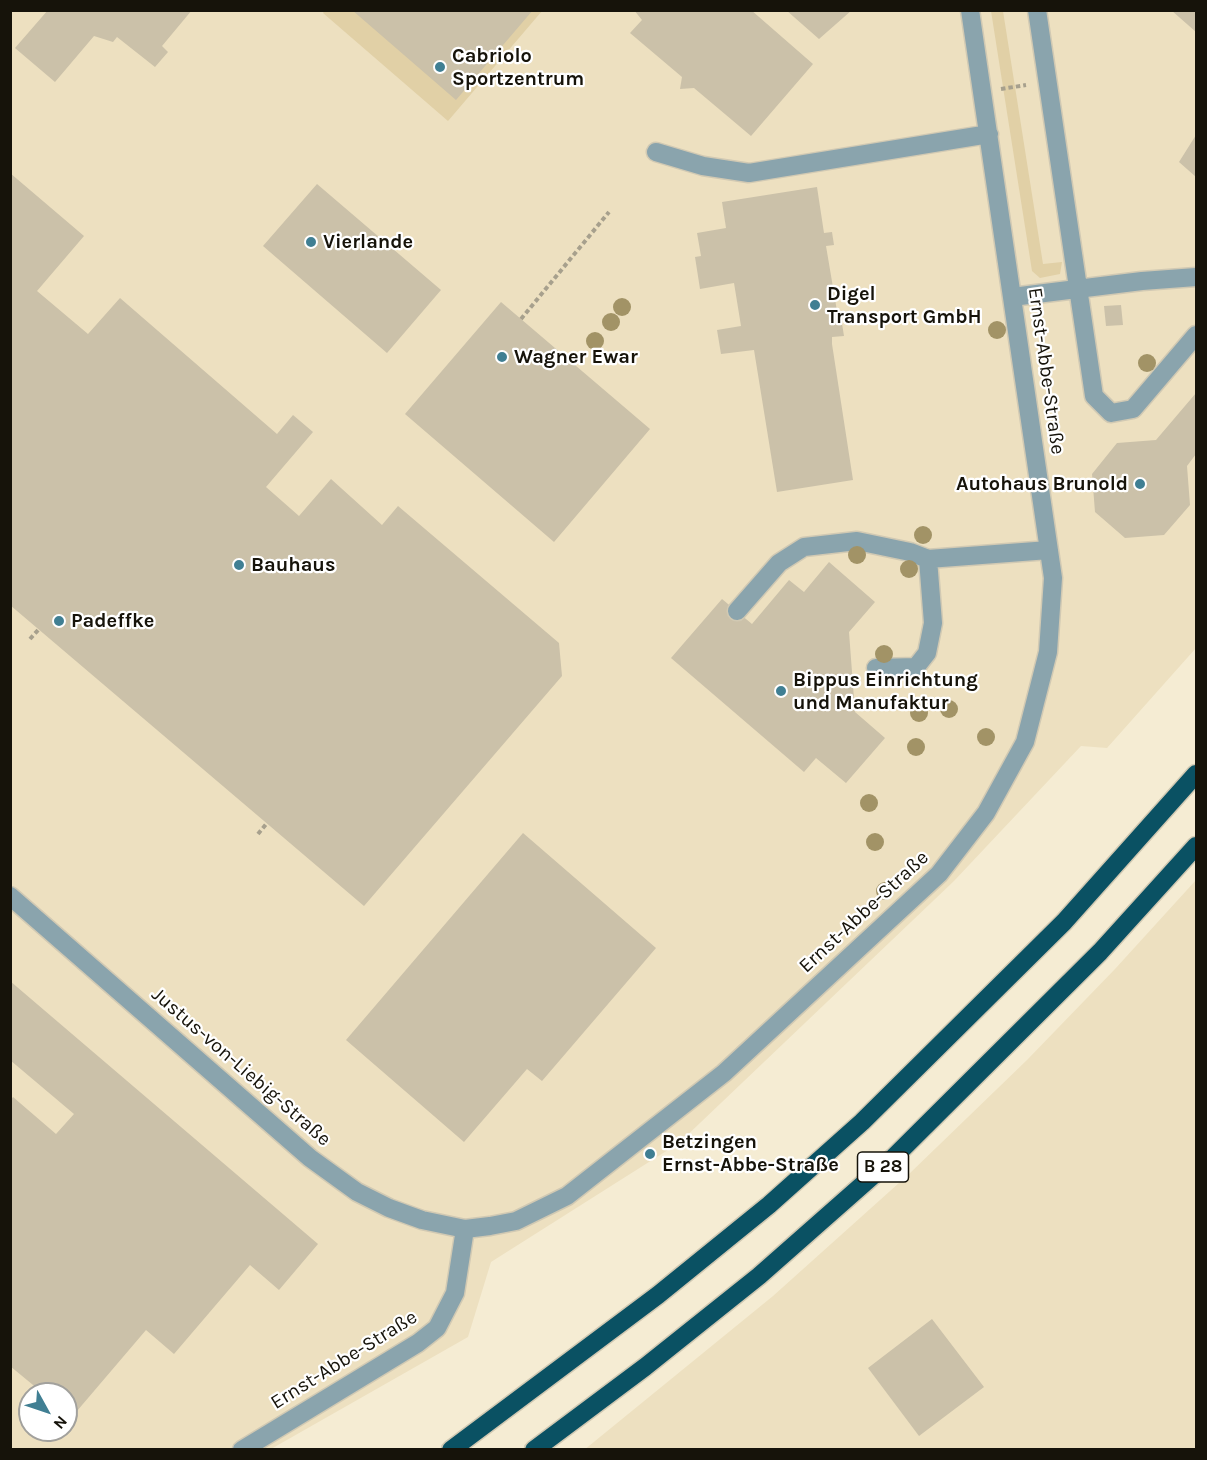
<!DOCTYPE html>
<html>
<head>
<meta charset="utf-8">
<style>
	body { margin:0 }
	#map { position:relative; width:1207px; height:1460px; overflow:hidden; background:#f5ecd3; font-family:Karla,sans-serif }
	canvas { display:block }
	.frame { position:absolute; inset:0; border:12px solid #16130a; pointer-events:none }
	.north { position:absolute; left:18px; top:1382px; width:60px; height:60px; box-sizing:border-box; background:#fff; border:2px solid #a2a19d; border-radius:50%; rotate:130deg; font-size:16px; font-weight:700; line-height:24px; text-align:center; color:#16130a }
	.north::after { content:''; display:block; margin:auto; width:21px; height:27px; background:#407f93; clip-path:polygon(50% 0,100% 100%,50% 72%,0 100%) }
</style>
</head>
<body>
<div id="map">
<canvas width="1207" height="1460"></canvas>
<div class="frame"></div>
<div class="north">N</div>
</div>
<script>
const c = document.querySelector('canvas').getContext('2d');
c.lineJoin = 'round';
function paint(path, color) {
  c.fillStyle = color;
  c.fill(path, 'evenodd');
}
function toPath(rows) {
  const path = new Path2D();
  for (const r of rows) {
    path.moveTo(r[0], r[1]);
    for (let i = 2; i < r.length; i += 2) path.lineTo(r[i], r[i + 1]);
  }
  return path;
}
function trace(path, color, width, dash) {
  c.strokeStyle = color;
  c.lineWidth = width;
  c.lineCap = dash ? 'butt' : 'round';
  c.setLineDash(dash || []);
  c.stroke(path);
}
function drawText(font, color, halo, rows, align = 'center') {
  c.font = font + ' Karla,sans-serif';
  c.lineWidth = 4.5;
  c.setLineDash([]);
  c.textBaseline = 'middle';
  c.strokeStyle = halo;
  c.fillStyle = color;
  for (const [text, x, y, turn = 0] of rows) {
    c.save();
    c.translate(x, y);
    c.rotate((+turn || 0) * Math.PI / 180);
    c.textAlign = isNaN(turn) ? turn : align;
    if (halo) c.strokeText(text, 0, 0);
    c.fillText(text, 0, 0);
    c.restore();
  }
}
const built = toPath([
	[10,11,1196,11,1196,648,1107,748,1081,746,954,881,679,1143,491,1262,468,1337,271,1449,11,1449],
	[30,1394,66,1394,66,1430,30,1430],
	[1196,880,1196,1449,584,1450,773,1296,909,1174,1027,1060,1115,969]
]);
const green = toPath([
	[325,10,542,11,448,121,323,13],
	[991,11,1003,11,1043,264,1062,262,1060,274,1040,278,1032,271]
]);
const building = toPath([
	[48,10,192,10,162,46,168,52,155,67,117,37,113,42,94,36,55,82,15,48],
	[352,10,533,10,456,100],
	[634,10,751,10,813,64,751,136,694,88,680,89,682,77,630,33,642,20],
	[786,10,852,10,819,39],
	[1171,10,1196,10,1196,32],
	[1196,135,1196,177,1179,162],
	[10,173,84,236,37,291,88,334,120,298,277,434,293,415,313,432,266,487,299,516,331,479,382,525,398,506,559,643,562,676,364,906,10,605],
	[317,184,441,290,387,353,263,246],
	[817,187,824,233,832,232,834,245,826,246,837,311,840,311,844,336,832,337,832,344,853,480,777,492,754,350,721,354,717,330,741,326,734,283,700,289,695,257,701,256,697,233,726,228,722,202],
	[501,302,650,429,554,542,405,414],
	[1121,305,1123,325,1106,326,1104,306],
	[1196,393,1196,454,1187,466,1190,505,1164,535,1125,538,1095,512,1092,474,1117,443,1156,440],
	[829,562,875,602,849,632,855,712,885,738,846,783,816,758,804,772,671,658,722,599,752,624,789,580,804,592],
	[523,833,656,948,542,1081,527,1069,464,1142,346,1040],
	[10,981,318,1244,279,1290,250,1265,174,1354,146,1330,71,1418,66,1413,66,1394,44,1394,10,1366,10,1101,13,1097,56,1134,74,1114,10,1060],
	[932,1319,984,1387,919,1436,868,1368]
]);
const path = toPath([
	[1001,89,1026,85],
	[521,319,609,212],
	[30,639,39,629],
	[258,834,267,823]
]);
const minor = toPath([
	[1037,10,1094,396,1111,413,1133,409,1196,335],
	[656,152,703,166,749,173,989,134],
	[1012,297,1142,281,1196,277],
	[737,611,779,563,804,547,857,541,910,552,928,559],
	[876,668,916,667,927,653,933,623,928,559,1049,550],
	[10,896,310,1158,357,1192,389,1208,422,1220,465,1229,490,1226,516,1221,567,1196,724,1073,939,874,986,813,1025,742,1048,652,1053,578,970,10],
	[242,1450,418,1343,437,1328,455,1293,465,1229]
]);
const highway = toPath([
	[451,1450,658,1295,769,1205,862,1122,1064,922,1196,774],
	[534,1450,645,1367,759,1276,894,1157,1100,952,1196,846]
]);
const trees = [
	[622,307],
	[611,322],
	[997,330],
	[595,341],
	[1147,363],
	[923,535],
	[857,555],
	[909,569],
	[884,654],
	[949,709],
	[919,713],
	[986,737],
	[916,747],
	[869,803],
	[875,842],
	[885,891]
];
const markers = [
	[440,67,6,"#407f93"],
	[311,242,6,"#407f93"],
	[815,305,6,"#407f93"],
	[502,357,6,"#407f93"],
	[1140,484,6,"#407f93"],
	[239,565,6,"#407f93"],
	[59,621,6,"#407f93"],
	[781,691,6,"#407f93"],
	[650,1154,6,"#407f93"]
];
const shields = [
	[883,1167,51]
];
const shieldNames = [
	["B 28",883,1167]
];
const poiNames = [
	["Cabriolo",452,56],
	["Sportzentrum",452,79],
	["Vierlande",323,242],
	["Digel",827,294],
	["Transport GmbH",827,317],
	["Wagner Ewar",514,357],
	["Autohaus Brunold",1128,484,"right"],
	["Bauhaus",251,565],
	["Padeffke",71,621],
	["Bippus Einrichtung",793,680],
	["und Manufaktur",793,703],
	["Betzingen",662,1142],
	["Ernst-Abbe-Straße",662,1165]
];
const streetNames = [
	["Ernst-Abbe-Straße",1046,371,82],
	["Ernst-Abbe-Straße",864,912,-43],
	["Justus-von-Liebig-Straße",241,1067,41],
	["Ernst-Abbe-Straße",344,1360,-32]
];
paint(built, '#ede0c0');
paint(green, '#e1d0a6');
paint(building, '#cbc1a9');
trace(minor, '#d1c9b3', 21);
trace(highway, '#d1c9b3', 21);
trace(path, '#a7a08d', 4, [4.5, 3]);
trace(minor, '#8aa4ad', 18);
trace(highway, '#0a5163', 18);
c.fillStyle = '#a29366';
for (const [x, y] of trees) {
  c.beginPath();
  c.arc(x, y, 9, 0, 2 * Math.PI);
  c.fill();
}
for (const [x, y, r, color] of markers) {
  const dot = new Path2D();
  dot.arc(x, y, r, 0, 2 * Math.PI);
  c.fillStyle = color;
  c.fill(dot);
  trace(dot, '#fff', 2);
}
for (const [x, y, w] of shields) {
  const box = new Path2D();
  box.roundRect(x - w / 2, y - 15, w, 30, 4.5);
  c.fillStyle = '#fff';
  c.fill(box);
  trace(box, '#16130a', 1.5);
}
drawText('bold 18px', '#16130a', null, shieldNames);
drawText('bold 20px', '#16130a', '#fff', poiNames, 'left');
drawText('20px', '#16130a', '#fff', streetNames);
</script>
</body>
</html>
